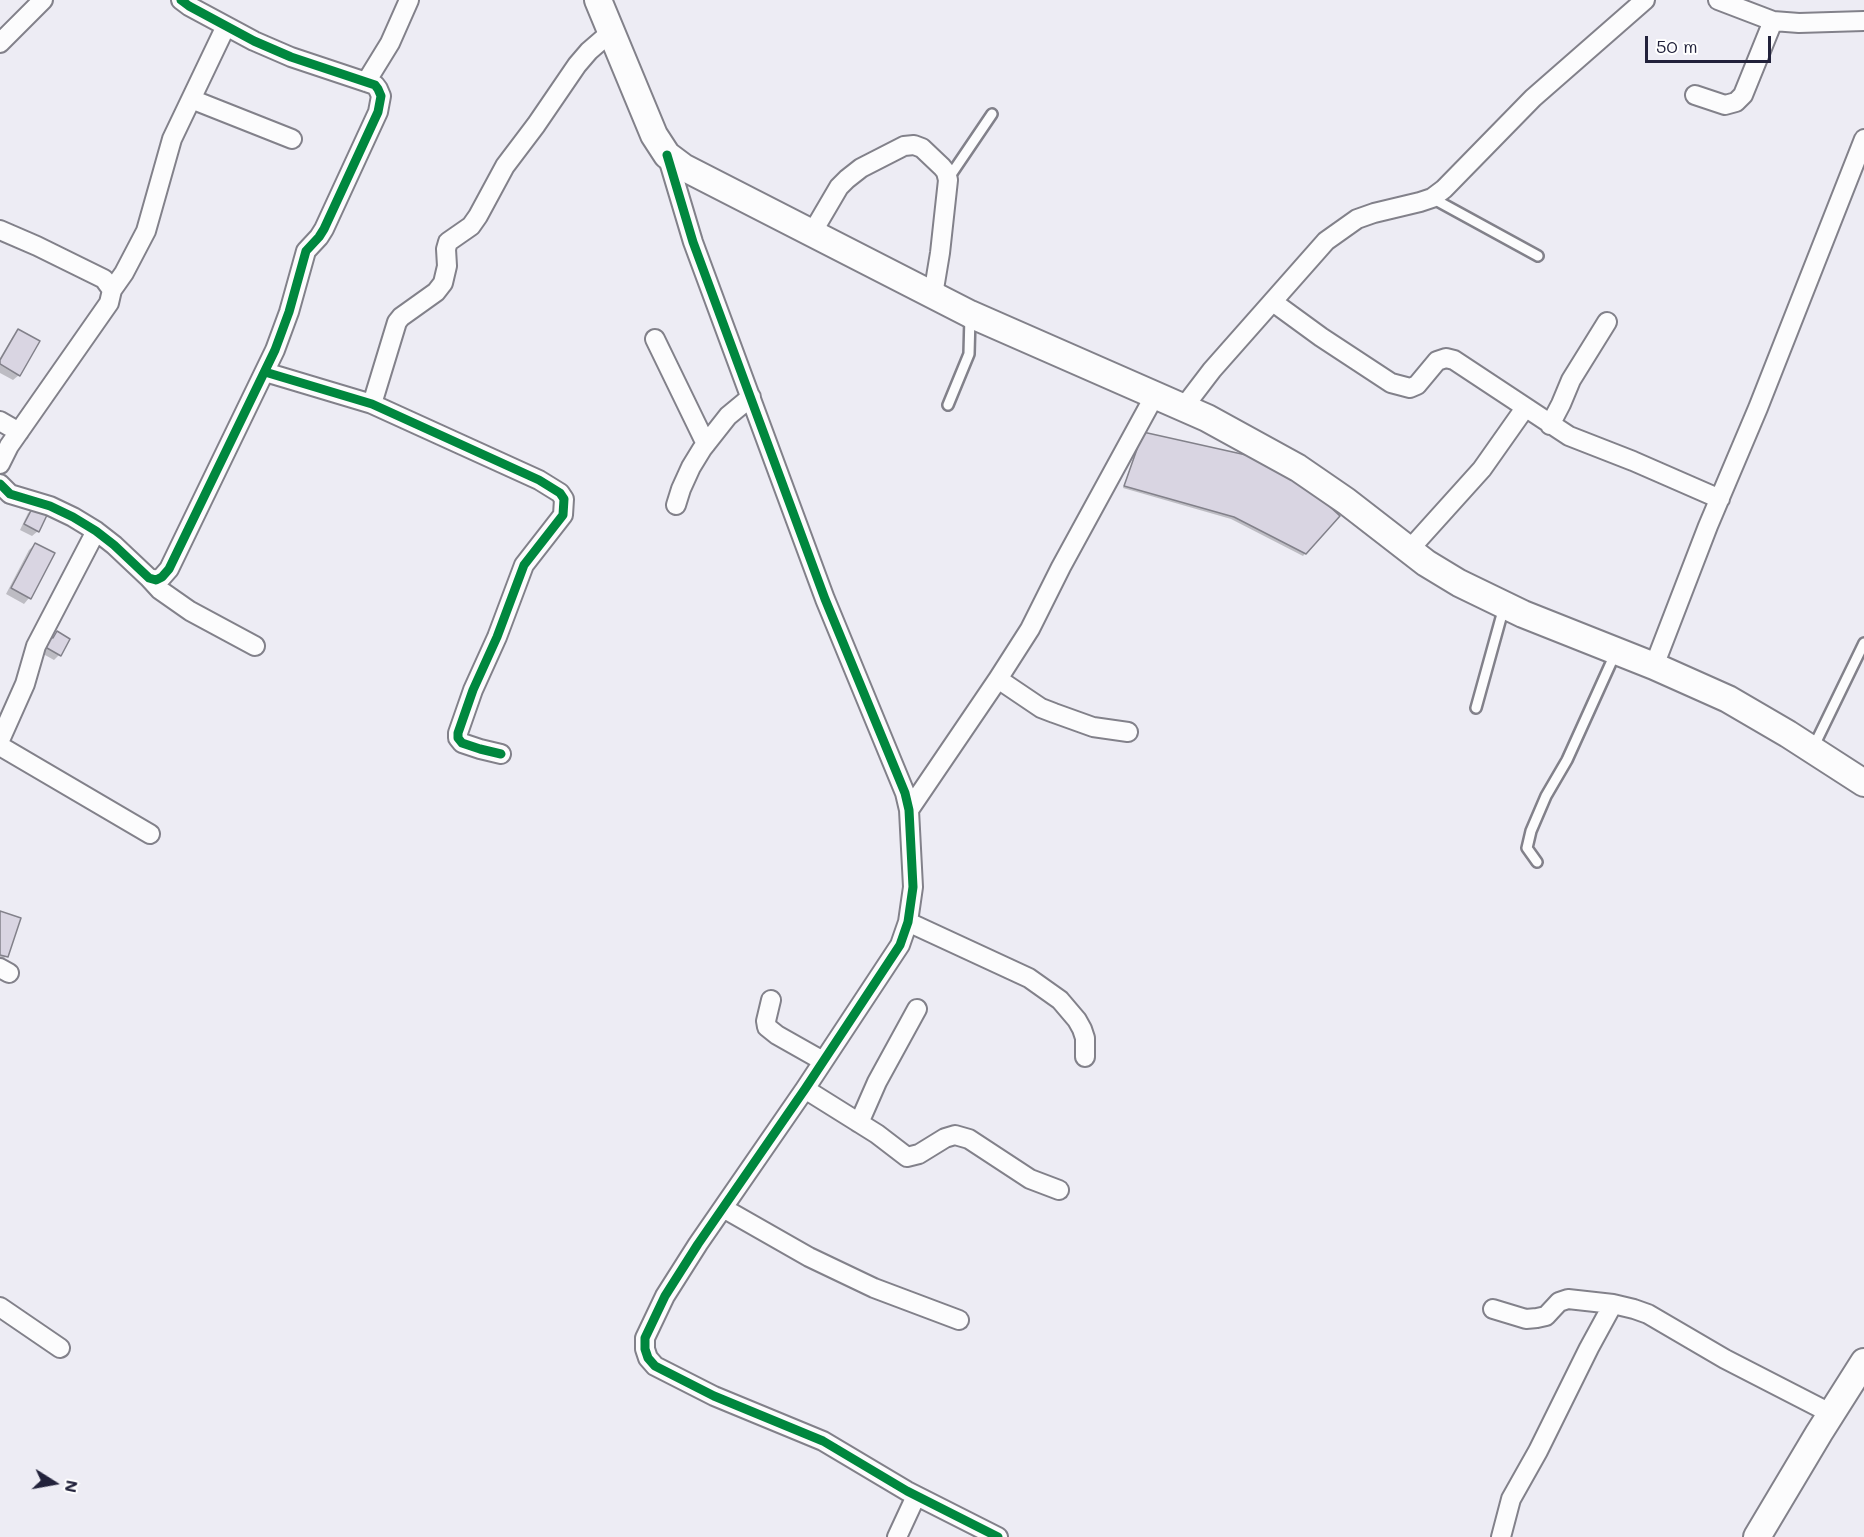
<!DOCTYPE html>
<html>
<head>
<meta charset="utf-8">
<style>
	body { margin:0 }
	#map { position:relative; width:1864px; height:1537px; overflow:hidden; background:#edecf4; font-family:Mali,sans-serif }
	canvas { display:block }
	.north { position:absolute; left:24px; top:1453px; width:60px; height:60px; -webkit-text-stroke:4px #fff; paint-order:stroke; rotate:101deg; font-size:16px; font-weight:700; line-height:24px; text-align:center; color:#22223b }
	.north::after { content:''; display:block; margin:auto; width:21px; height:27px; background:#22223b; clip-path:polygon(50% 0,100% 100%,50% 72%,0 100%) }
	.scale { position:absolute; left:1645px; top:36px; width:126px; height:27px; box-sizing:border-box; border:3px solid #22223b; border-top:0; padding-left:8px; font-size:18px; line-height:21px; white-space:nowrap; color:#22223b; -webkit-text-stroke:4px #fff; paint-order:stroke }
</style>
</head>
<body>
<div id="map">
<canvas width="1864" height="1537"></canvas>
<div class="north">N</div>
<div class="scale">50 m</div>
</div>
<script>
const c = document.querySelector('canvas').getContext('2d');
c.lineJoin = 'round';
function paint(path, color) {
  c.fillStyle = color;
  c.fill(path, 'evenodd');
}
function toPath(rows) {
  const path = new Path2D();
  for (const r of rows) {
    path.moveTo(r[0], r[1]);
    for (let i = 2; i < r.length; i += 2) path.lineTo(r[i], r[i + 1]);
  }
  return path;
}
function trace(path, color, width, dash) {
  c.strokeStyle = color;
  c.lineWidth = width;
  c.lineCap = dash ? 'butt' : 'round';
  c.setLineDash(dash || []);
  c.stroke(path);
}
const shadow = toPath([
	[19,331,19,375,13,380,0,373,0,358,13,336],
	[1141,436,1338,516,1303,556,1231,519,1123,488],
	[34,507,38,531,32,536,20,530,28,513],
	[35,544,29,598,24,604,6,594,29,550],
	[57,633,59,655,54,660,36,650],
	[0,913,6,956,0,963]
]);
const building = toPath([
	[18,329,40,341,20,376,0,364,0,360,18,329],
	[1143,432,1282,463,1340,516,1306,554,1234,517,1124,486,1143,432],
	[34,505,48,513,39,532,24,524,34,505],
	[35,543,55,553,31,599,11,588,35,543],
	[57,631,70,639,61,656,40,644,46,634,53,638,57,631],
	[0,911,21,918,8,957,0,955,0,911]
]);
const service = toPath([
	[948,179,992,114],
	[1432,198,1538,256],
	[948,405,969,354,970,316],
	[1476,708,1504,607],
	[1813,748,1864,643],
	[1537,862,1527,848,1531,831,1546,796,1567,760,1615,654]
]);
const minor = toPath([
	[1718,0,1773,21,1799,23,1864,21],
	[0,43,43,0],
	[366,82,390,43,409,0],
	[1695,95,1725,105,1736,102,1743,95,1773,21],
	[191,99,292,139],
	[667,155,693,242,825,599,905,793,909,810,913,887,908,922,900,945,805,1089,698,1244,665,1296,645,1338,645,1349,648,1358,655,1366,714,1396,823,1441,907,1491,998,1537],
	[0,230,37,246,104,279,112,290,109,303,9,446,0,464],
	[812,233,839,187,847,179,861,168,904,146,914,145,922,148,942,167,946,172,948,180,940,253,933,295],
	[112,290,124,273,146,231,172,139,226,26],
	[1273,302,1321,337,1391,383,1410,388,1417,385,1437,361,1446,358,1454,360,1569,436,1633,461,1720,499],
	[655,339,706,444],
	[265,372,372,404,539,480,560,493,564,499,563,515,524,565,497,637,473,690,458,733,458,738,462,743,480,749,501,754],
	[372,404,397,322,401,317,436,292,443,283,447,266,446,249,448,242,471,226,478,216,505,166,536,125,577,65,589,51,611,32],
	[1183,408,1212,370,1326,241,1357,219,1374,213,1420,202,1432,198,1444,189,1533,98,1645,0],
	[0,421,19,432],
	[1550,425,1561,404,1571,380,1607,322],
	[0,484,10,494,50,506,73,517,96,531,114,545,149,578,156,580,162,577,169,569,275,350,289,312,306,251,319,237,324,229,378,112,381,96,378,89,375,85,291,57,254,41,189,6,181,0],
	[676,505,681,489,691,467,702,449,728,416,751,397],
	[1409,550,1482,469,1525,408],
	[149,578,160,590,190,611,255,646],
	[1654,666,1708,526,1758,408,1864,139],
	[998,679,1041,708,1054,713,1093,727,1128,732],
	[0,740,25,684,36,646,96,531],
	[0,746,150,834],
	[909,810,998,679,1030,629,1061,567,1155,395],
	[908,922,1029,978,1060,1000,1077,1020,1082,1029,1085,1038,1085,1057],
	[0,968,9,973],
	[771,1000,766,1021,767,1027,777,1035,823,1061],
	[805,1089,877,1134,907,1157,919,1154,945,1138,955,1135,969,1139,1030,1179,1059,1190],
	[859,1123,877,1082,917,1009],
	[723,1208,809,1257,874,1288,959,1320],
	[0,1307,60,1348],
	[1493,1309,1526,1319,1537,1318,1546,1316,1559,1302,1568,1299,1613,1304,1634,1309,1648,1314,1725,1359,1832,1414],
	[897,1537,916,1496],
	[1501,1537,1511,1499,1538,1451,1589,1348,1613,1304]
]);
const secondary = toPath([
	[598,0,654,135,667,155,683,167,970,314,1207,418,1298,468,1346,501,1426,563,1459,583,1523,614,1654,666,1728,699,1788,734,1864,783],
	[1757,1537,1819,1433,1864,1362]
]);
const cycleway = toPath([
	[667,155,693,242,825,599,905,793,909,810,913,887,908,922,900,945,805,1089,698,1244,665,1296,645,1338,645,1349,648,1358,655,1366,714,1396,823,1441,907,1491,998,1537],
	[265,372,372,404,539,480,560,493,564,499,563,515,524,565,497,637,473,690,458,733,458,738,462,743,480,749,501,754],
	[0,484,10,494,50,506,73,517,96,531,114,545,149,578,156,580,162,577,169,569,275,350,289,312,306,251,319,237,324,229,378,112,381,96,378,89,375,85,291,57,254,41,189,6,181,0]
]);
paint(shadow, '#0003');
paint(building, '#d9d5e2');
trace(building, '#82818a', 1.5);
trace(service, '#82818a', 14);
trace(minor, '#82818a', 22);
trace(secondary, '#82818a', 30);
trace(service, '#fcfcfd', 9);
trace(minor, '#fcfcfd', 18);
trace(secondary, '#fcfcfd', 26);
trace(cycleway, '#00873e', 9);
</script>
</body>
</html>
